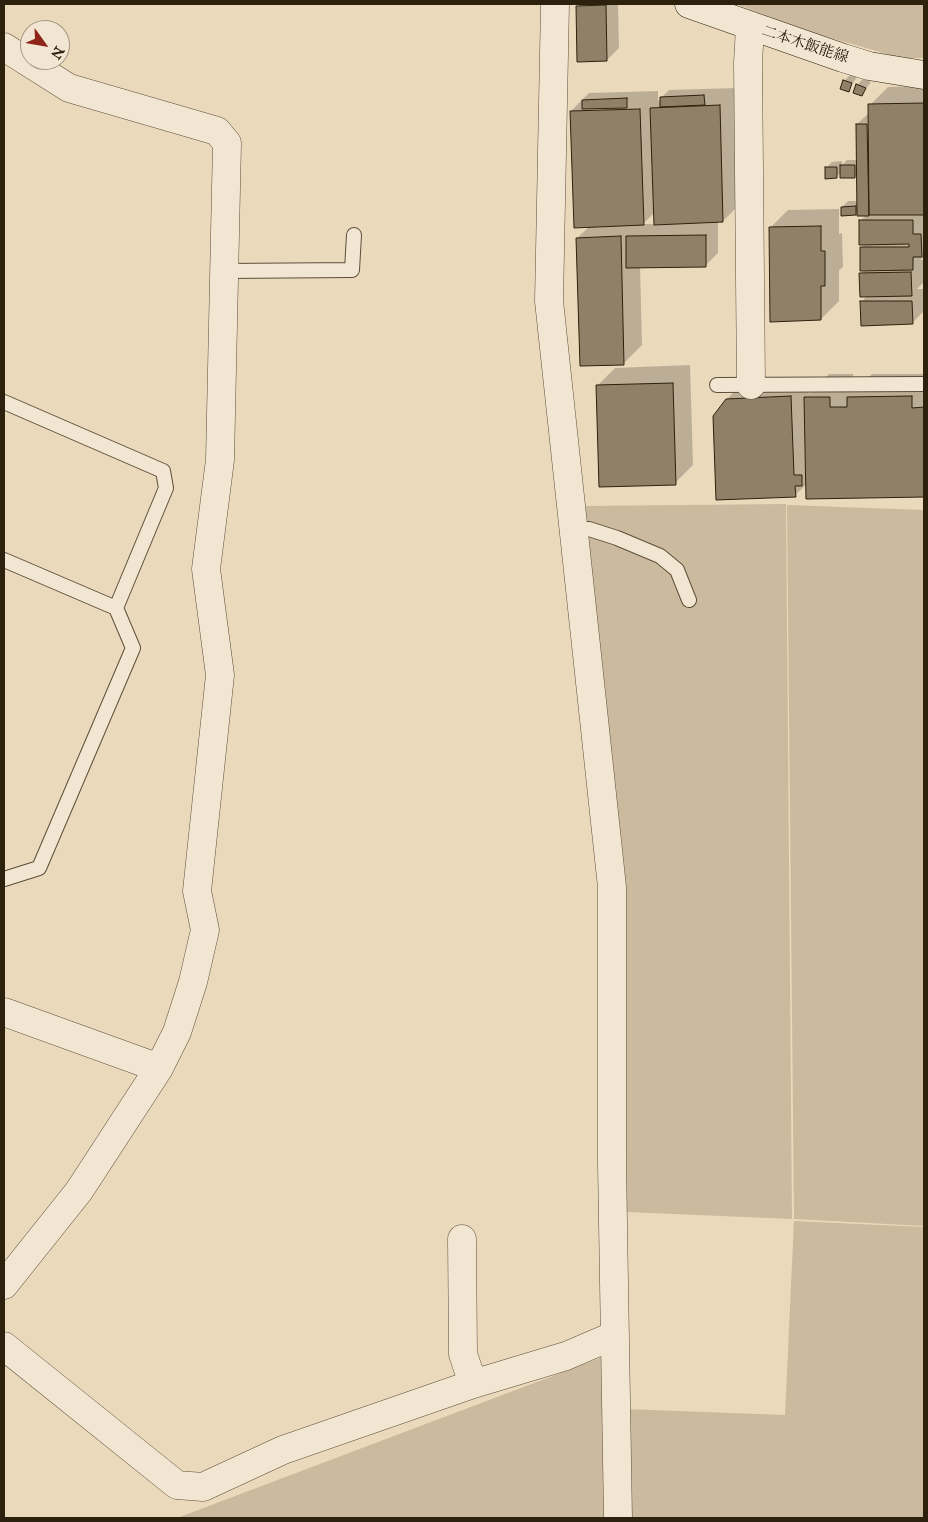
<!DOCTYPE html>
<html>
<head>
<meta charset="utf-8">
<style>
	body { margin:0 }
	#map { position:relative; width:928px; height:1522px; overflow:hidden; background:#ebd9bc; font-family:"IM FELL Great Primer",serif }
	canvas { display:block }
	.frame { position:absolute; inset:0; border:5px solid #2d200d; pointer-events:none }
	.north { position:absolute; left:20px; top:20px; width:50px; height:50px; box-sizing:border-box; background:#f2e6d3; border:1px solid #a39784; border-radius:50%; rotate:122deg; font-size:14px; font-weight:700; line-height:20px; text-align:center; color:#2d200d }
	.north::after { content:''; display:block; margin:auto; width:18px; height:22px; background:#8f2418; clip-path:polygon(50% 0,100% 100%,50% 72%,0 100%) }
</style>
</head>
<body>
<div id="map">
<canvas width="928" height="1522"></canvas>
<div class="frame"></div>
<div class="north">N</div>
</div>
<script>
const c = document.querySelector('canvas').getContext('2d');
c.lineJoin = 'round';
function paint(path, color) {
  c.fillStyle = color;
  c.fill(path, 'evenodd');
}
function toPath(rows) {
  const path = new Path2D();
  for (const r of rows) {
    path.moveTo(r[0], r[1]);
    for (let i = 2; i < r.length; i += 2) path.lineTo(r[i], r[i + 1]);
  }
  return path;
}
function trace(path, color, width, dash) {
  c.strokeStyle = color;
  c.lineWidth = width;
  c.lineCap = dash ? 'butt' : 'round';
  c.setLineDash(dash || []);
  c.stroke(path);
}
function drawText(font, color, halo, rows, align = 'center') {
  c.font = font + ' "IM FELL Great Primer","Noto Serif JP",serif';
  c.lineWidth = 5;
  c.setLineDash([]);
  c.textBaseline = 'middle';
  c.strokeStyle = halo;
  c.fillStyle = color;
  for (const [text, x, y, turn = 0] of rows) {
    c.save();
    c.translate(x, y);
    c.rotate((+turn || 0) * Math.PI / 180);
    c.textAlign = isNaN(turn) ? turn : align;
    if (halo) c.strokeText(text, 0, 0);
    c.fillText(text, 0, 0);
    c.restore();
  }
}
const green = toPath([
	[736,4,924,4,924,58,901,58,806,31],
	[786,504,792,1219,627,1212,623,975,584,506],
	[787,505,924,510,924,1226,794,1219],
	[794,1221,924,1227,924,1518,625,1518,624,1409,785,1415],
	[603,1357,606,1518,177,1518]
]);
const shadow = toPath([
	[580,4,618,4,619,48,607,60,577,7],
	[850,75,857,77,848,90,844,81],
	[863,79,871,82,862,94,857,85],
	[924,86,924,257,920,260,923,260,924,282,917,289,924,289,924,311,912,323,861,302,867,296,861,274,865,270,861,248,865,244,860,221,867,214,859,211,855,214,842,207,848,201,858,201,858,173,855,177,841,172,836,177,826,168,832,162,842,161,842,165,847,160,858,160,857,124,870,112,870,105,888,87],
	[737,88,741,203,723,221,718,221,718,253,706,265,640,266,642,345,624,363,577,238,590,226,571,111,589,93,658,91,658,101,669,90],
	[654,213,655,224,643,224],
	[839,209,839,234,842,233,843,267,839,270,839,301,821,319,770,228,788,210],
	[690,365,693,465,675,483,597,386,615,368],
	[829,374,853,374,853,384,862,384,872,374,924,374,924,496,807,498,807,484,795,495,726,400,745,381,808,378,809,394]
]);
const building = toPath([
	[606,5,607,61,577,62,576,6,606,5],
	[843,80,852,83,849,92,840,89,843,80],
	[856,84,866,88,862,96,853,93,856,84],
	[704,95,705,105,660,107,660,97,704,95],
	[627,98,627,108,582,109,582,100,627,98],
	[924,103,924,215,869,215,868,104,924,103],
	[720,105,723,222,654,225,650,108,720,105],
	[640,109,644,225,574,228,570,111,640,109],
	[856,124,867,124,869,216,857,216,856,124],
	[840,165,855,165,855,178,840,178,840,165],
	[825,167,837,167,837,178,825,179,825,167],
	[856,206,856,215,841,216,841,207,856,206],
	[859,220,913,220,913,234,921,234,922,257,913,257,913,270,860,271,860,247,909,247,909,244,859,245,859,220],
	[821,226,821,251,825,251,825,286,821,286,821,320,770,322,769,227,821,226],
	[706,235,706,267,626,268,626,236,706,235],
	[621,236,624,365,580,366,576,238,621,236],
	[911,272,912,296,860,297,859,273,911,272],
	[860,301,912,301,913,324,861,326,860,301],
	[673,383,676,485,599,487,596,385,673,383],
	[791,396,794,475,802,475,802,486,795,486,796,497,716,500,713,416,726,399,791,396],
	[912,396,912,408,924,407,924,497,806,499,804,397,830,397,830,407,847,407,847,397,912,396]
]);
const lane = toPath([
	[224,271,352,270,354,235],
	[717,385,924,384],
	[4,402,163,471,166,488,116,608,133,648,39,868,4,879],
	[574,531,589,529,617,538,660,556,677,570,689,600],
	[4,560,116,608]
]);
const street = toPath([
	[555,4,549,301,612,887,612,1164,618,1518],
	[750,27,748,63,751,385],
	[4,47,69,88,217,131,227,143,220,460,206,569,220,675,197,891,205,930,193,982,177,1032,159,1068,79,1191,4,1285],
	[4,1012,159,1068],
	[462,1239,463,1354,473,1384],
	[4,1346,177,1485,203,1487,283,1450,473,1384,566,1356,615,1335]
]);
const secondary = toPath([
	[689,4,843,58,869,66,924,75]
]);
const streetNames = [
	["二本木飯能線",805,45,18]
];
paint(green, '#cbba9e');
paint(shadow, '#0003');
paint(building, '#908068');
trace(building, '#2d200d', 1);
trace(lane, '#5c4e39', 16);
trace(street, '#5c4e39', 29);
trace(secondary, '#2d200d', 29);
trace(lane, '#f2e6d3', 14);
trace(street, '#f2e6d3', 28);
trace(secondary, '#f2e6d3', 28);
drawText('15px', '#2d200d', '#f2e6d3', streetNames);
</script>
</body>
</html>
